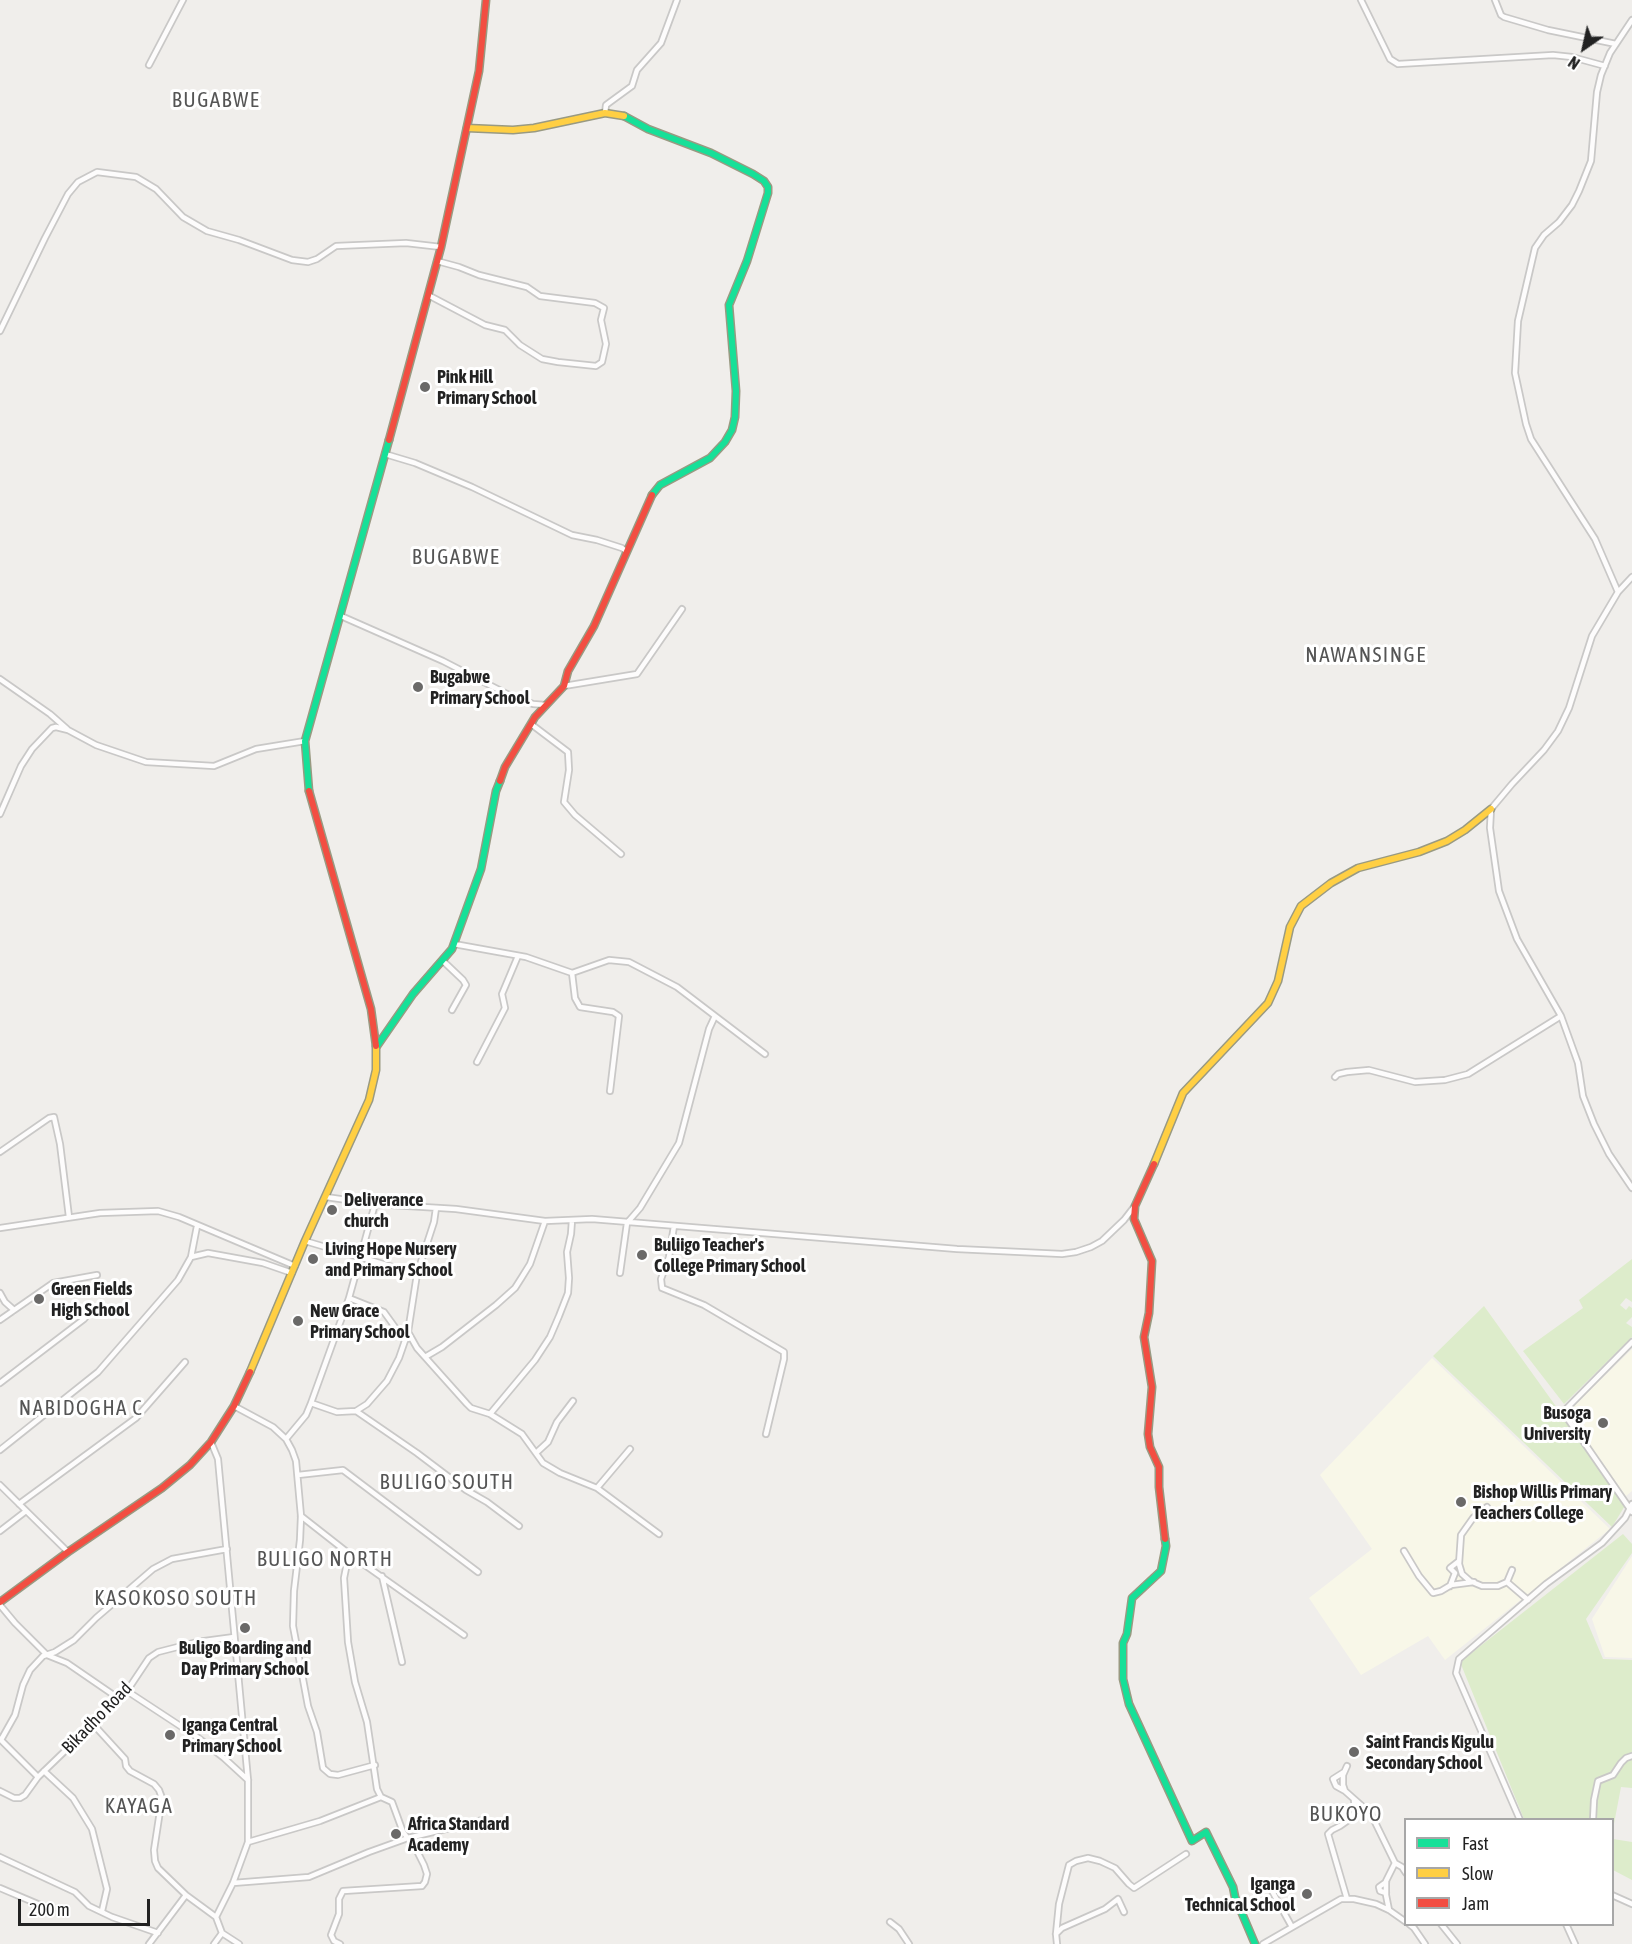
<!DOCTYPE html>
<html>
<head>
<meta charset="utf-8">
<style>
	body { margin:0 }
	#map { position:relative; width:1632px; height:1944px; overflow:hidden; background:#f0eeeb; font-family:"Asap Condensed",sans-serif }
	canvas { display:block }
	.legend { position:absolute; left:1404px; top:1818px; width:210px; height:108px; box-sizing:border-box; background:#fff; border:2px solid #a7a7a7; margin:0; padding:8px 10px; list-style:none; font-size:18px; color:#222 }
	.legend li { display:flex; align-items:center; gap:12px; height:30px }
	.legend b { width:30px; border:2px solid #a7a7a7 }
	.north { position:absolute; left:1554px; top:18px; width:60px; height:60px; -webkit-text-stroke:4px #fff; paint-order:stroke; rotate:214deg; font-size:16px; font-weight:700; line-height:24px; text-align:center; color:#222 }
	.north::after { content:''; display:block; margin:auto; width:21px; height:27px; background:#222; clip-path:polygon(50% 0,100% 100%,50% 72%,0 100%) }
	.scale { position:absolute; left:18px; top:1899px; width:132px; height:27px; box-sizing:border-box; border:3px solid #222; border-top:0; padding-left:8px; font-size:18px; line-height:21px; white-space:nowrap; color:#222; -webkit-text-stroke:4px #fff; paint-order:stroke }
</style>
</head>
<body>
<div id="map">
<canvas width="1632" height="1944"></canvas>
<ul class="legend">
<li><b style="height:8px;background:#16e098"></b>Fast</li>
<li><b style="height:8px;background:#ffcf43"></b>Slow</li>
<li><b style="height:8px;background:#f24e42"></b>Jam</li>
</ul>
<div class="north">N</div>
<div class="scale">200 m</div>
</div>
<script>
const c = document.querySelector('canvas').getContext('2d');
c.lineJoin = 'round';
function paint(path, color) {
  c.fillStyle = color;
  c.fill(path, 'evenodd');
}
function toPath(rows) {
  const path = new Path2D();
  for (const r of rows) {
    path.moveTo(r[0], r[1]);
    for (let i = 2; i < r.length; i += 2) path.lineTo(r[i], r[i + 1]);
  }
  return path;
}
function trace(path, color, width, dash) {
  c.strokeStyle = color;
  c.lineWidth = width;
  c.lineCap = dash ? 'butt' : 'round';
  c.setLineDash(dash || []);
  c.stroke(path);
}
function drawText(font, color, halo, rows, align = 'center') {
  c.font = font + ' "Asap Condensed",sans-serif';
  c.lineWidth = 6;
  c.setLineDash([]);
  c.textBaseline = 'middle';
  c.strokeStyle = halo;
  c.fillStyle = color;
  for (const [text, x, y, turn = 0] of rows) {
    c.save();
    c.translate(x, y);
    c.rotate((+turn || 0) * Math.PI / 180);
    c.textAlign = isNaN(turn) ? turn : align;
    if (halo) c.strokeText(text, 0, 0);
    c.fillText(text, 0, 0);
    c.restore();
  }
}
const education = toPath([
	[1632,1349,1632,1491,1626,1496,1567,1413],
	[1432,1358,1610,1529,1445,1660,1428,1636,1361,1675,1309,1598,1372,1549,1320,1475],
	[1632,1556,1632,1658,1605,1657,1592,1619]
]);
const grass = toPath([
	[1632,1259,1632,1302,1626,1298,1620,1305,1626,1310,1629,1306,1632,1308,1632,1317,1626,1323,1632,1327,1632,1337,1564,1404,1523,1351,1583,1308,1579,1300],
	[1484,1306,1626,1504,1612,1527,1433,1356],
	[1623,1534,1632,1544,1632,1553,1586,1619,1603,1659,1632,1660,1632,1788,1621,1787,1613,1829,1612,1820,1524,1819,1460,1662],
	[1613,1839,1632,1842,1632,1880,1613,1870]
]);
const street = toPath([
	[1361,0,1390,59,1398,64,1553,55,1572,57,1605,66],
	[1495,0,1501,15,1504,17,1548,30,1616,44],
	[149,65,183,0],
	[605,113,606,105,632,86,637,70,661,43,677,0],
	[428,295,485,325,505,330,520,345,542,359,558,362,596,366,602,362,606,344,601,320,604,308,595,303,540,296,527,287,479,275,459,267,437,261],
	[0,331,45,238,68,194,78,182,97,172,136,177,156,189,183,217,207,231,239,240,292,260,308,262,317,259,336,246,406,243,441,247],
	[385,454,415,463,472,487,572,535,597,540,622,548,626,551],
	[1632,577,1618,592,1592,636,1569,708,1558,731,1544,750,1512,784,1491,809,1490,828,1499,891,1517,939,1561,1016,1578,1063,1583,1096,1594,1124,1609,1154,1632,1188],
	[1618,592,1595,539,1531,439,1526,424,1515,373,1518,321,1535,248,1544,235,1559,222,1572,205,1579,191,1591,161,1597,92,1601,75,1610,53,1632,20],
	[341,616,443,661,507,694,533,704,546,705],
	[0,679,50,714,67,729],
	[564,686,637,674,682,609],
	[531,724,568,752,569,770,564,802,575,815,621,854],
	[0,814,21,766,32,749,52,728,56,727,68,730,96,745,146,762,214,766,256,749,305,741],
	[454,944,526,957,572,973,609,960,629,962,677,987,765,1054],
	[443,961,463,980,466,985,452,1010],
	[572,973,575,998,580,1007,613,1012,619,1016,610,1091],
	[477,1062,505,1008,502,994,518,956],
	[1335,1077,1338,1074,1347,1072,1369,1070,1415,1082,1445,1080,1468,1074,1561,1016],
	[0,1152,49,1118,54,1117,60,1144,69,1217],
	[326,1197,375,1204,456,1209,545,1221,592,1219,957,1249,1062,1254,1076,1252,1091,1247,1102,1241,1124,1220,1134,1207],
	[375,1204,349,1298,384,1312,405,1341],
	[674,1226,669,1257,661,1279,662,1288,704,1305,784,1352,784,1359,766,1434],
	[0,1228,100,1213,158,1211,179,1217,295,1266],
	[305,1241,417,1274],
	[191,1257,197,1226],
	[620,1273,627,1223,640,1208,679,1143,709,1029,715,1016],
	[0,1293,5,1302,14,1310],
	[0,1320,53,1283,97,1275],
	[408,1332,417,1348,425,1357,442,1347,496,1305,515,1288,522,1277,530,1264,545,1221],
	[1632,1342,1563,1412,1632,1512],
	[425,1357,467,1404,471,1408,490,1414,535,1360,550,1337,559,1316,568,1293,569,1278,567,1252,571,1234,572,1220],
	[0,1383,84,1319,93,1308],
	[311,1403,349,1298],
	[234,1406,273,1427,286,1439,292,1450,296,1461,301,1516,300,1540,294,1591,293,1626,308,1706,317,1732,323,1768,330,1774,338,1775,375,1765],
	[356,1411,417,1453,466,1490,487,1502,519,1526],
	[490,1414,522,1434,543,1463,560,1473,597,1488,659,1534],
	[286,1439,306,1415,311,1403,337,1412,356,1411,367,1404,387,1381,399,1358,408,1332,417,1274,434,1222,436,1208],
	[211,1442,218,1459,248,1780,248,1842,233,1883,216,1917,222,1933,239,1944],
	[0,1450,98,1372,178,1280,191,1257,208,1253,263,1263,292,1273],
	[536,1453,548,1442,557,1422,573,1401],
	[298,1475,343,1470,478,1572],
	[0,1485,68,1552],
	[597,1488,630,1449],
	[19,1504,136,1418,185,1362],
	[1487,1507,1473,1518,1461,1535,1459,1564,1462,1574,1470,1581,1482,1586,1498,1586,1507,1582,1528,1600],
	[301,1516,352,1556,464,1635],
	[0,1531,26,1511],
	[1404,1551,1419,1576,1433,1593,1441,1591,1451,1585,1474,1582],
	[382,1576,402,1662],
	[1507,1582,1512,1570],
	[1450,1586,1455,1573,1450,1568,1459,1561],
	[0,1605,15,1623,47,1655,67,1663,118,1698],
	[127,1691,197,1737,224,1758,248,1780],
	[93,1724,125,1759,126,1766,130,1771,154,1784,159,1790,162,1798,154,1850,155,1861,158,1868,186,1895,216,1917],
	[0,1739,38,1777],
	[1,1740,15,1715,23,1685,30,1670,43,1656,55,1652,74,1640,96,1618,153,1569,172,1559,227,1549],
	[1347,1766,1343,1775,1343,1785,1345,1791,1371,1814,1395,1863,1402,1867,1406,1873],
	[44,1771,73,1798,92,1829,107,1889,102,1911],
	[1344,1772,1333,1779,1336,1786,1345,1791],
	[0,1791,14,1798,20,1798,25,1795,38,1777,127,1691,149,1658,158,1652,197,1642,234,1637],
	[1520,1820,1456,1673,1459,1659,1546,1584,1602,1543,1625,1518,1632,1504],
	[1593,1820,1594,1800,1598,1781,1613,1775,1621,1763,1626,1758,1632,1756],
	[248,1842,320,1821,381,1797],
	[0,1857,75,1892,89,1906,112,1917,158,1933],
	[233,1883,309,1877,369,1852,408,1838,483,1820],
	[0,1888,52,1910],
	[1272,1891,1292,1927],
	[1386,1893,1380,1891,1379,1887,1386,1882],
	[1612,1895,1632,1904],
	[1347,1899,1328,1834,1332,1830,1340,1826,1350,1819,1355,1812,1354,1800],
	[1389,1910,1386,1895,1386,1881,1395,1863],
	[890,1922,899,1929,909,1944],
	[1409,1924,1414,1928,1425,1944],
	[1441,1924,1457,1944],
	[1566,1924,1575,1944],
	[1056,1934,1062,1928,1105,1909,1118,1899,1124,1912],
	[149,1944,186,1895],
	[214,1944,222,1933],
	[340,1944,334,1941,331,1935,339,1914,339,1899,343,1891,422,1886,425,1882,427,1874,424,1865,416,1849,403,1832,392,1802,381,1797,377,1789,367,1722,355,1682,348,1642,344,1578,346,1568,352,1556],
	[1057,1944,1056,1934,1059,1904,1069,1865,1076,1861,1088,1858,1100,1861,1115,1868,1129,1884,1134,1888,1186,1854],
	[1263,1944,1341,1899,1354,1899,1376,1904,1389,1910,1406,1922]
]);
const fast = toPath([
	[624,116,648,129,711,153,753,174,764,181,768,187,768,193,747,261,729,305,736,391,735,417,732,430,725,442,710,458,660,485,652,495],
	[309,791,305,741,389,440],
	[377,1046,413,994,452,949,481,869,496,791,500,781],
	[1165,1539,1166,1546,1161,1571,1132,1598,1127,1634,1123,1643,1123,1679,1129,1704,1192,1841,1206,1832,1233,1887,1235,1897,1255,1944]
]);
const slow = toPath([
	[467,128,513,130,534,128,605,113,624,116],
	[1154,1164,1183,1093,1268,1003,1278,981,1290,927,1301,906,1331,883,1358,868,1419,852,1447,841,1465,830,1491,809],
	[250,1372,305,1241,369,1100,376,1070,376,1046]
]);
const jam = toPath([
	[389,440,441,247,479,71,486,0],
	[500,781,505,767,535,717,564,686,568,671,594,626,652,495],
	[309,791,371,1009,376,1046],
	[1154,1164,1135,1206,1134,1219,1152,1261,1149,1313,1144,1337,1152,1387,1148,1434,1150,1447,1159,1467,1159,1487,1165,1539],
	[0,1602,68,1552,162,1488,190,1465,211,1442,234,1406,250,1372]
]);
const markers = [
	[425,387,6,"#6a6968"],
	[418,687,6,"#6a6968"],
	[332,1210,6,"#6a6968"],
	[642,1255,6,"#6a6968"],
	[313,1259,6,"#6a6968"],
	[39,1299,6,"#6a6968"],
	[298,1321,6,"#6a6968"],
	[1603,1423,6,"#6a6968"],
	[1461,1502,6,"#6a6968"],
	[245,1628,6,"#6a6968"],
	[170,1735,6,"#6a6968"],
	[1354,1752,6,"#6a6968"],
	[396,1834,6,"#6a6968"],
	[1307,1894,6,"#6a6968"]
];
const poiNames = [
	["Pink Hill",437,377],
	["Primary School",437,398],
	["Bugabwe",430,677],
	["Primary School",430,698],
	["Deliverance",344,1200],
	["church",344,1221],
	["Buliigo Teacher's",654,1245],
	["College Primary School",654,1266],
	["Living Hope Nursery",325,1249],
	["and Primary School",325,1270],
	["Green Fields",51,1289],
	["High School",51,1310],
	["New Grace",310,1311],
	["Primary School",310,1332],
	["Busoga",1591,1413,"right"],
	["University",1591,1434,"right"],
	["Bishop Willis Primary",1473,1492],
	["Teachers College",1473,1513],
	["Buligo Boarding and",245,1648,"center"],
	["Day Primary School",245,1669,"center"],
	["Iganga Central",182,1725],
	["Primary School",182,1746],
	["Saint Francis Kigulu",1366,1742],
	["Secondary School",1366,1763],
	["Africa Standard",408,1824],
	["Academy",408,1845],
	["Iganga",1295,1884,"right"],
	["Technical School",1295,1905,"right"]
];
const streetNames = [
	["Bikadho Road",97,1718,-46]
];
const quarterNames = [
	["BUGABWE",216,100],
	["BUGABWE",456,557],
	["NAWANSINGE",1366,655],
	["NABIDOGHA C",81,1408],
	["BULIGO SOUTH",447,1482],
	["BULIGO NORTH",325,1559],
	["KASOKOSO SOUTH",176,1598],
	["KAYAGA",139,1806],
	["BUKOYO",1346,1814]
];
paint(education, '#f8f7e8');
paint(grass, '#ddeccb');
trace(street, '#c9c8c7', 8);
trace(fast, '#999a82', 9);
trace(slow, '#999a82', 9);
trace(jam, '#999a82', 9);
trace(street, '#fdfcfc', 4.5);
trace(fast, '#16e098', 6);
trace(slow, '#ffcf43', 6);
trace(jam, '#f24e42', 6);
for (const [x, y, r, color] of markers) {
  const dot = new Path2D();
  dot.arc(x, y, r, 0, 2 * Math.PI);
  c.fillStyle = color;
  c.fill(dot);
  trace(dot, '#fff', 2);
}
drawText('bold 18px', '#222', '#fff', poiNames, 'left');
drawText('18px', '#222', '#fff', streetNames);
c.letterSpacing = '1.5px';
drawText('21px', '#555', '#fff', quarterNames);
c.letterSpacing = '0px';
</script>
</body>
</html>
